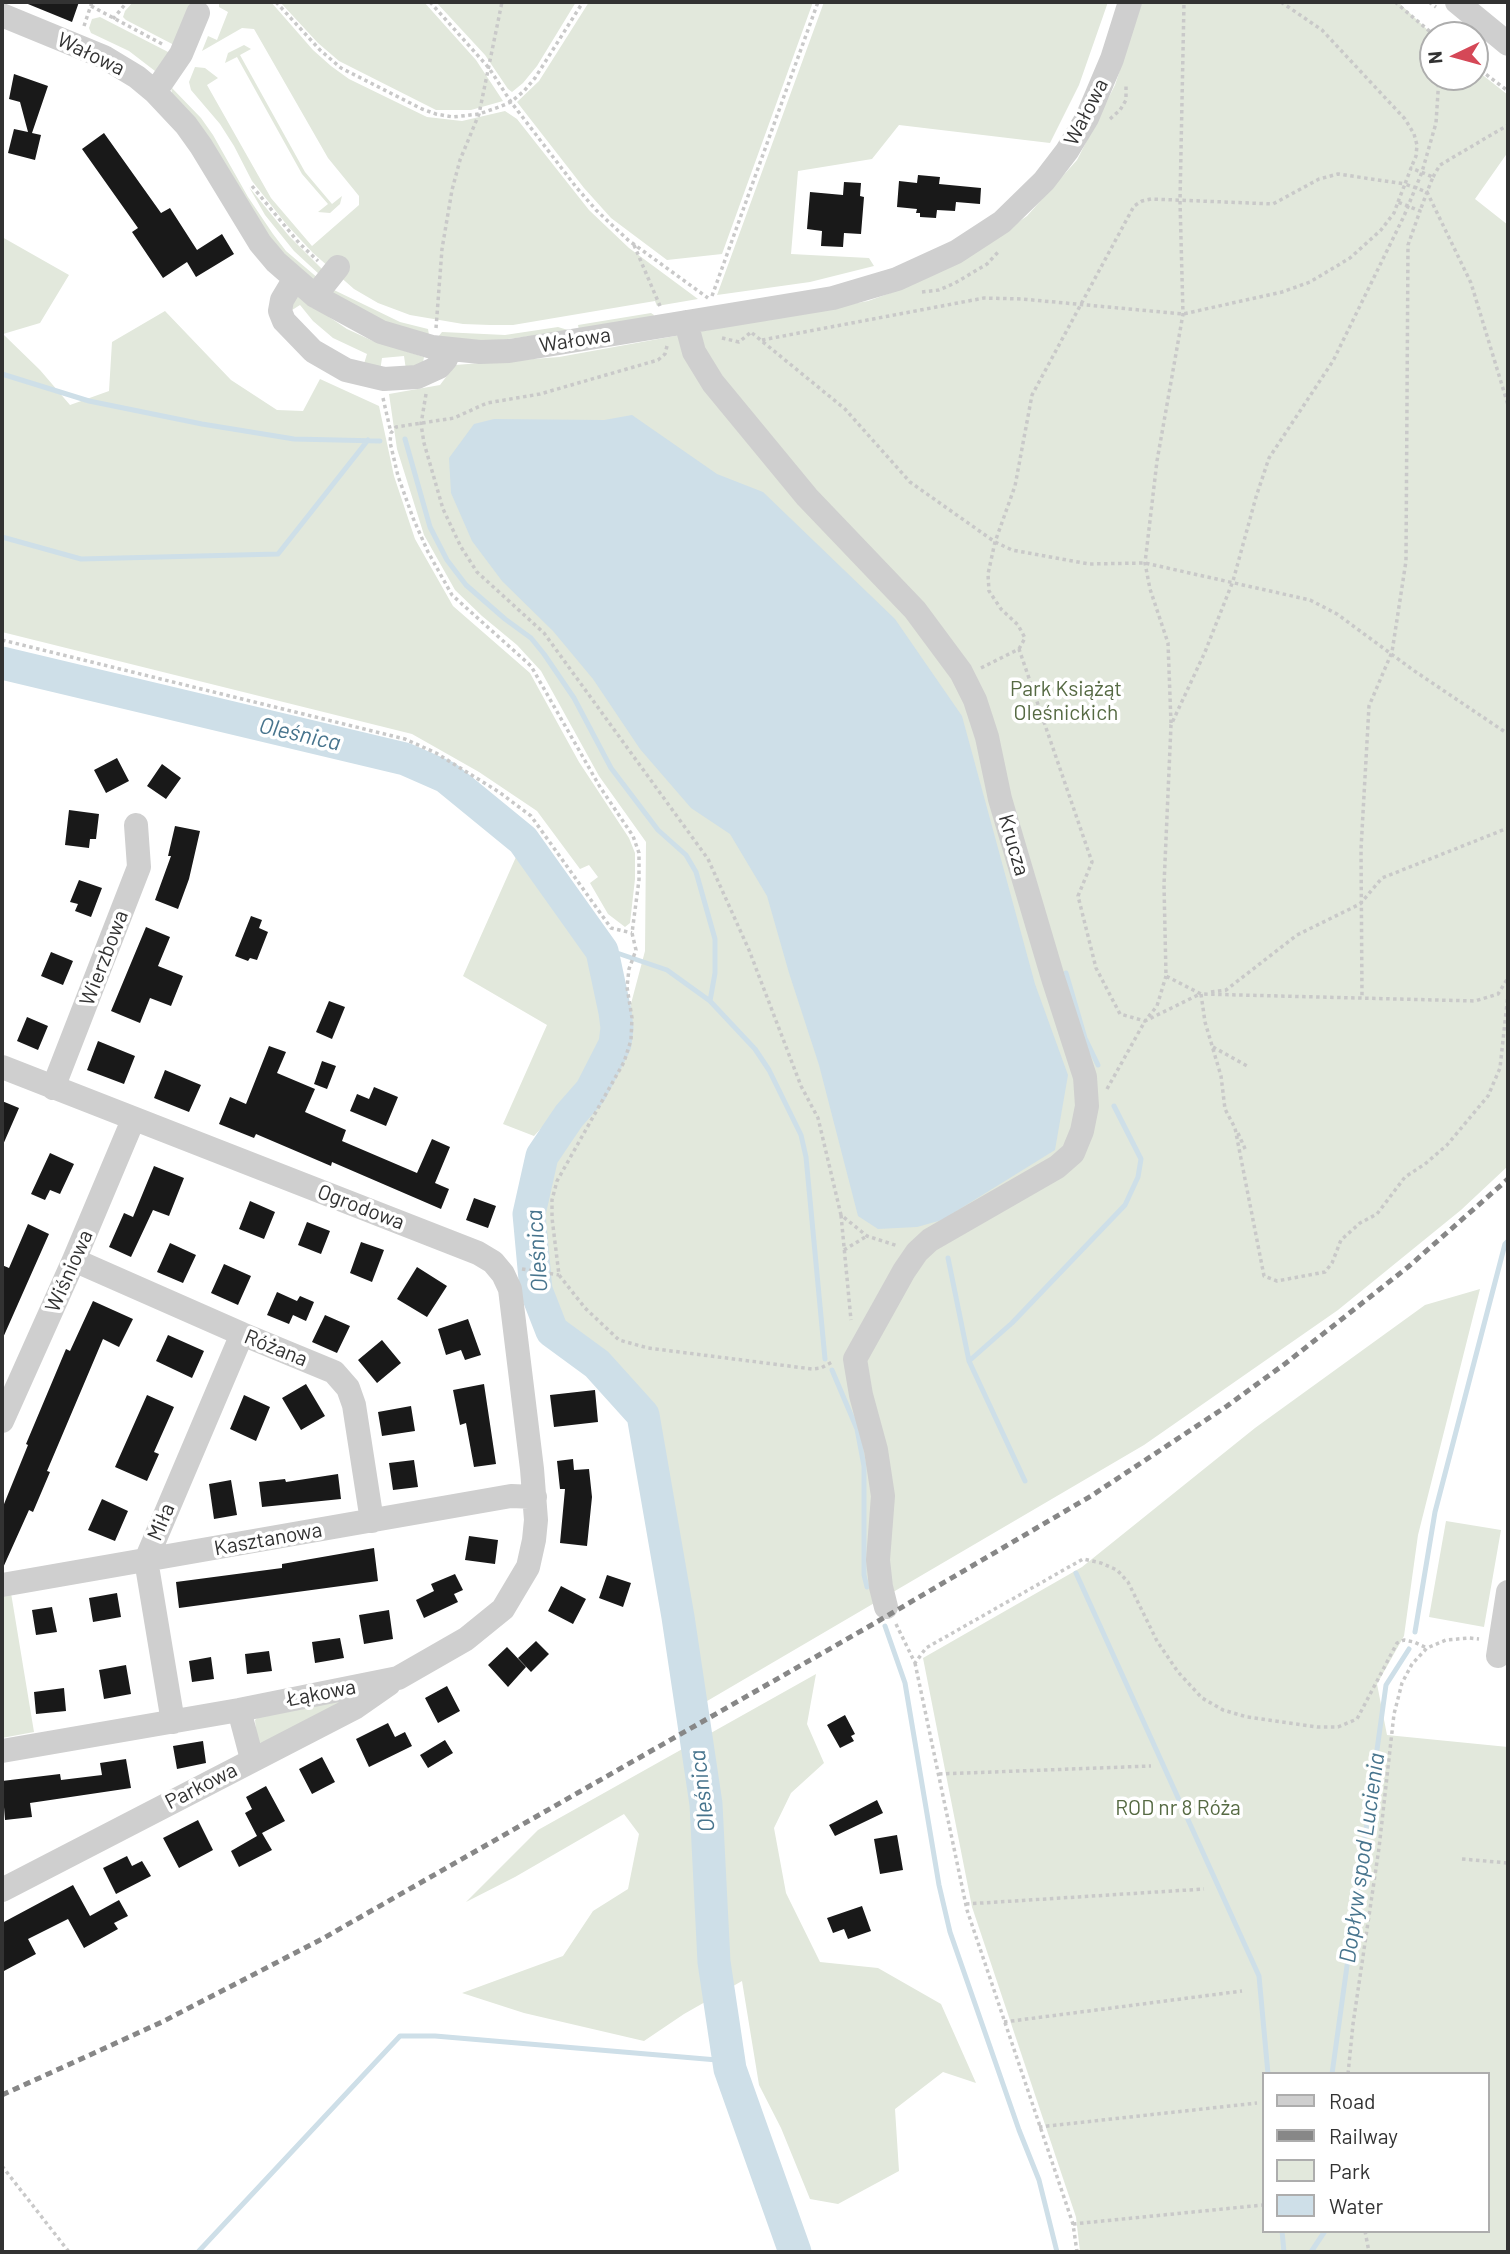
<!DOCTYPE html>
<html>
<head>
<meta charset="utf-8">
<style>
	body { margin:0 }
	#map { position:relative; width:1510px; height:2254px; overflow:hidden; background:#fff; font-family:Barlow,sans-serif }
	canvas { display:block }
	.frame { position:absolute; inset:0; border:4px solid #323232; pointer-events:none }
	.legend { position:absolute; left:1262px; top:2072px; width:228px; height:161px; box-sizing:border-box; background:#fff; border:2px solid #adadad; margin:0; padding:9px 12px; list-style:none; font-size:21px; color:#323232 }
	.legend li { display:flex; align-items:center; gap:14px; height:35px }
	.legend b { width:35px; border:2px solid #adadad }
	.north { position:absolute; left:1419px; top:21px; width:70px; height:70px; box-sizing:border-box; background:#fff; border:2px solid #adadad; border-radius:50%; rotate:265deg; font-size:19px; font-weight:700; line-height:28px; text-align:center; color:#323232 }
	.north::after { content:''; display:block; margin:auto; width:24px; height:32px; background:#d54857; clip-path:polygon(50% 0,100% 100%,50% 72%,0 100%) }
</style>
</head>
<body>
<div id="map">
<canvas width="1510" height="2254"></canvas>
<div class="frame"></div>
<ul class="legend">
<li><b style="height:9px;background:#cfcfcf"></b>Road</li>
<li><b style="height:9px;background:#878787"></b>Railway</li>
<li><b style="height:19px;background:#e2e8dc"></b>Park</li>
<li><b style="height:19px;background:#cedfe8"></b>Water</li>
</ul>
<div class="north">N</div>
</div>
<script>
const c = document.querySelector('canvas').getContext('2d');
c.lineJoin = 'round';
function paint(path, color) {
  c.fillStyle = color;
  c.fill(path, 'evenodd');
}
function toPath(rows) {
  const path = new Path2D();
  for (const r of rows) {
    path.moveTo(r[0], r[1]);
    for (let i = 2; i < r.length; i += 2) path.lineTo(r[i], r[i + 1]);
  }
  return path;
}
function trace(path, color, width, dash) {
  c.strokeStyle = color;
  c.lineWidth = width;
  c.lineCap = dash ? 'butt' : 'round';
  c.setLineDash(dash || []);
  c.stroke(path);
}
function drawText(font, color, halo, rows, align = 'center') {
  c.font = font + ' Barlow,sans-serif';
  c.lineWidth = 7;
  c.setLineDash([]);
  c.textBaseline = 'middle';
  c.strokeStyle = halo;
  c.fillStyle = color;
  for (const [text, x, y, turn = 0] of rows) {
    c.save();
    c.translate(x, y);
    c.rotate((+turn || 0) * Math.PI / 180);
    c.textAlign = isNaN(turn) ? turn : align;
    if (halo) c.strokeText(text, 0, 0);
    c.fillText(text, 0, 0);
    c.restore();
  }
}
const green = toPath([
	[133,2,197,2,176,46,126,20,123,17,125,11],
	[219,2,271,2,313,50,331,66,349,79,427,117,462,121,505,111,517,119,589,210,629,248,698,299,657,306,655,301,513,325,490,325,463,324,410,315,378,303,354,289,313,253,287,225,252,181,234,146,220,124,191,90,189,82,195,67,205,68,218,78,207,85,271,198,312,246,359,205,359,196,328,158,254,29,242,28,202,51,208,36,217,40,228,12,219,7],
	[280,2,424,2,476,60,503,101,471,110,436,110,339,61,318,43],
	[436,2,576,2,537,66,523,83,512,92,508,89,485,55],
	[589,2,813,2,722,254,667,260,611,218,584,188,517,102,539,81],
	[824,2,1108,2,1079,85,1050,143,899,125,872,159,798,171,791,254,869,258,874,266,810,282,717,295],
	[1142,2,1398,2,1433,35,1433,77,1475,77,1475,69,1508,95,1508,152,1475,199,1508,225,1508,1166,1461,1210,1338,1310,1144,1445,702,1704,650,1407,556,1318,539,1246,541,1189,556,1152,589,1101,620,1045,645,951,646,842,599,776,541,671,517,645,482,616,455,590,424,535,397,449,389,394,440,385,455,365,559,357,868,301,896,291,963,261,1027,216,1077,160,1115,85],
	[100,17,172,54,155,71,129,51,91,33,89,28,92,19],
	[244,45,251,49,240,55,305,172,332,204,342,196,340,204,330,213,318,212,328,204,302,174,237,57,225,63,228,53],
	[171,87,201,118,213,135,248,197,273,234,286,251,319,279,316,283,299,270,268,236,172,94],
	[249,187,289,236,325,272,320,275,294,251,265,215],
	[2,237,69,275,40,323,3,334,40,370,70,405,109,391,112,342,165,311,231,380,277,410,303,411,320,379,379,406,394,476,415,539,453,606,530,673,579,762,629,838,635,853,635,879,630,923,625,927,608,914,590,883,598,877,589,865,580,869,537,811,479,772,412,734,2,632],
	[334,290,400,322,428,329,429,335,384,322,331,294],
	[295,294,347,329,373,341,424,357,422,368,406,370,404,356,382,358,380,371,363,367,367,354,333,338,313,321,300,305,289,312],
	[651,313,654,315,653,317,579,330,578,325],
	[558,327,571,331,484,342,438,337,442,332,505,335],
	[516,857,580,940,597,970,604,1001,606,1023,604,1039,576,1091,534,1136,503,1124,547,1025,463,976],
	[1480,1289,1418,1535,1404,1636,1377,1684,1387,1735,1508,1747,1508,2252,1080,2252,1076,2217,972,1907,923,1658,1082,1567,1255,1428,1425,1305],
	[1263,2074,1487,2074,1487,2231,1263,2231],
	[1446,1521,1501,1530,1484,1627,1429,1617],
	[11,1593,34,1732,2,1738,2,1594],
	[816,1674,807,1724,824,1763,791,1793,774,1828,786,1893,820,1962,878,1968,941,2004,976,2083,943,2072,895,2109,899,2171,838,2204,810,2199,781,2128,759,2085,742,1981,684,2014,644,2041,524,2013,462,1993,563,1956,593,1911,628,1889,639,1834,624,1814,515,1877,466,1902,538,1830],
	[351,1697,262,1744,257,1740,255,1720,261,1714]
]);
const water = toPath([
	[632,415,717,474,763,492,895,619,962,716,1035,984,1068,1075,1055,1150,942,1220,917,1227,878,1229,858,1216,819,1065,789,973,767,896,730,834,691,808,640,749,593,679,553,631,502,581,472,541,451,493,449,458,474,424,494,419,604,420]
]);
const stream = toPath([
	[2,374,89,401,202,424,294,439,380,441],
	[405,439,430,527,447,560,466,585,505,619,531,638,544,654,574,698,611,768,658,830,686,855,696,872,715,939,715,973,710,1001],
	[2,537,81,559,278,554,368,440],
	[602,951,617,953,667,970,710,1001,755,1049,769,1070,801,1135,806,1157,825,1359],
	[1066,973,1085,1038,1098,1065],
	[948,1258,969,1361,1025,1481],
	[969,1361,1012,1323,1125,1205,1138,1177,1141,1159,1114,1106],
	[832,1370,857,1429,864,1466,864,1575,867,1587],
	[1076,1573,1259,1976,1268,2074],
	[885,1626,905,1683,939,1885,950,1932,1019,2130,1039,2180,1057,2252],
	[1415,1632,1435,1512,1505,1244,1508,1241],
	[1332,2074,1386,1685,1409,1649],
	[1282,2231,1284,2252],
	[198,2252,400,2036,435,2036,729,2061],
	[1311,2252,1325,2231]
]);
const river = toPath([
	[2,663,405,759,446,777,523,840,602,951,615,1012,617,1028,615,1044,591,1091,569,1116,542,1156,529,1214,536,1290,552,1331,597,1364,643,1415,678,1617,706,1804,714,1962,730,2069,795,2252]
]);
const building = toPath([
	[23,2,79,2,72,22],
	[14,74,48,86,32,133,41,135,35,160,8,153,14,129,28,132,20,102,9,99],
	[104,133,161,213,170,208,197,250,222,234,234,254,196,277,187,262,163,278,132,232,138,228,82,149],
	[918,175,940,177,939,184,981,188,980,204,956,202,955,211,937,210,936,218,920,217,920,213,916,213,917,209,897,207,899,181,917,183],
	[844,182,861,183,860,196,864,197,861,234,844,233,843,247,821,246,822,231,807,229,810,192,843,195],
	[117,758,129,781,106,793,94,770],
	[162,764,181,778,166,799,147,786],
	[69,810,99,814,96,839,90,839,89,848,65,845],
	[175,826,200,831,189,879,178,909,155,900,171,856,168,856],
	[79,880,102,888,91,917,75,911,78,904,70,902],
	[251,916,262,920,259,928,268,932,257,960,250,958,248,961,235,956],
	[146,927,170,937,158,966,183,976,171,1006,150,998,140,1023,111,1011],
	[51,952,73,961,63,985,41,976],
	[329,1001,345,1007,332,1039,316,1032],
	[27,1017,48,1026,38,1050,17,1041],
	[98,1041,135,1056,124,1084,87,1070],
	[269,1046,286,1052,277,1073,315,1089,305,1112,346,1130,342,1141,417,1173,432,1139,450,1147,435,1183,449,1189,441,1209,332,1162,331,1166,256,1134,254,1138,219,1124,230,1097,246,1104],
	[322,1061,336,1066,327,1089,314,1084],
	[165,1070,201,1085,189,1112,154,1098],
	[374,1087,398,1097,386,1126,350,1111,357,1094,369,1099],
	[2,1101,19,1108,2,1147],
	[50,1153,74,1164,60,1194,50,1190,45,1200,31,1194],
	[154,1166,184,1178,169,1216,153,1210,131,1257,109,1247,124,1213,133,1217],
	[474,1198,496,1206,488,1228,466,1220],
	[250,1201,275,1212,264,1239,239,1229],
	[307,1222,330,1231,321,1254,298,1245],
	[28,1224,49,1234,2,1340,2,1265,9,1268],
	[361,1242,384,1250,372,1282,350,1273],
	[170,1243,196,1255,183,1283,157,1272],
	[224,1264,251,1276,238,1305,211,1293],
	[417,1267,447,1286,427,1317,397,1299],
	[277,1292,297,1301,300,1296,314,1302,306,1321,293,1315,289,1324,267,1315],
	[93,1301,133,1319,119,1347,103,1339,47,1471,50,1472,33,1512,29,1510,2,1570,2,1509,28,1445,26,1444,66,1349,70,1351],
	[325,1315,350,1326,337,1353,312,1342],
	[468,1319,481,1355,465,1360,461,1350,446,1355,438,1329],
	[168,1335,204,1351,192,1378,156,1361],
	[382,1340,401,1363,377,1383,358,1360],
	[306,1384,325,1416,301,1430,282,1398],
	[484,1384,496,1464,474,1467,466,1423,460,1425,453,1390],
	[595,1390,598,1422,554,1427,550,1395],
	[147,1395,174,1407,154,1452,159,1454,147,1481,115,1467],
	[244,1395,270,1407,256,1441,230,1429],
	[411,1406,415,1431,382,1436,378,1412],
	[573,1459,574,1470,589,1469,592,1497,587,1546,560,1543,565,1489,560,1489,557,1461],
	[414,1460,418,1487,393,1490,389,1463],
	[338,1474,341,1499,262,1507,259,1482,285,1479,286,1482],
	[231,1480,237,1515,214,1519,209,1484],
	[102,1499,128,1511,115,1541,88,1530],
	[469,1536,498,1540,495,1564,465,1560],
	[374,1548,378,1581,179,1608,176,1582,282,1568,282,1564],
	[455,1574,463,1590,454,1594,458,1602,424,1618,416,1600,434,1591,431,1584],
	[607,1575,631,1583,623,1607,599,1598],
	[561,1586,586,1599,573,1624,548,1611],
	[117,1593,121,1617,93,1622,89,1598],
	[52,1607,57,1632,36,1635,32,1610],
	[389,1610,393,1639,364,1644,359,1615],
	[340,1638,344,1658,315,1663,312,1642],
	[536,1641,549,1654,531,1672,518,1658],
	[507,1647,526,1667,508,1687,488,1665],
	[269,1651,272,1671,247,1674,245,1654],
	[211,1657,214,1679,192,1682,189,1661],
	[126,1665,131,1694,104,1699,99,1670],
	[447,1686,460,1711,438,1723,425,1698],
	[64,1688,66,1711,36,1714,34,1692],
	[845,1715,855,1734,851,1736,854,1741,840,1748,827,1725],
	[388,1723,395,1737,405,1732,412,1746,369,1767,356,1739],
	[445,1740,453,1753,428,1768,420,1755],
	[203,1741,206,1763,177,1769,173,1746],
	[322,1757,335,1782,312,1794,299,1769],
	[126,1759,131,1788,30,1803,32,1817,5,1820,2,1781,60,1774,61,1780,102,1775,100,1763],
	[266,1786,285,1821,262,1833,272,1850,239,1867,231,1851,257,1836,245,1813,252,1809,246,1797],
	[877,1800,883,1813,835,1836,829,1825],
	[198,1820,213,1850,179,1868,163,1838],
	[897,1835,903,1870,880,1874,874,1839],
	[127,1856,132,1866,142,1861,151,1876,116,1894,103,1868],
	[73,1885,90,1916,119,1900,128,1916,114,1923,118,1929,84,1948,68,1919,28,1939,36,1954,2,1972,2,1923],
	[862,1906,871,1931,848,1939,844,1929,833,1933,827,1918]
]);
const path = toPath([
	[276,2,320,50,341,68,422,109,436,114,453,117,479,114,499,107,511,102,524,91,535,78,583,2],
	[430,2,489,68,511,102,576,187,596,210,628,240,708,298],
	[1281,2,1322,30,1405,119,1414,134,1417,145,1416,156,1411,168],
	[1395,2,1434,35],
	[1429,2,1436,7],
	[91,6,164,45],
	[113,19,127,2],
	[84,26,92,2],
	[1475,66,1508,91],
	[1439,77,1436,123,1422,172,1404,216,1333,361,1269,458,1256,497,1233,581,1205,652,1171,725,1164,885,1166,976,1201,994,1475,1001,1498,994,1508,978],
	[1110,119,1120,110,1126,100,1126,84],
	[1433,177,1440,165,1508,125],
	[252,186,299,243,318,261],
	[1398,202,1405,184,1427,192,1420,211],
	[634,245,660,306],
	[922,292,939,290,955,283,987,264,1000,250],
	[712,296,818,2],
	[436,328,442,249,452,190,460,160,479,114,502,2],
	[752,333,845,409,910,482,995,542,1012,550,1089,564,1145,563,1310,600,1337,614,1413,670,1508,734],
	[722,338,739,342,750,333],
	[762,340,984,298,1022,299,1183,314,1282,292,1310,282,1350,258,1381,230,1394,213,1398,202,1420,211,1408,245,1406,561,1392,652,1369,706,1361,849,1362,997],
	[667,346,665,354,658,360,540,394,487,403,454,418,396,427,391,433,390,442,398,476,413,518,428,552,452,595,531,666,600,787,633,836,639,853,639,880,632,933,636,950,629,969,627,987,632,1018,631,1040,624,1062,557,1181,552,1200,552,1218,559,1275,585,1308,619,1340,648,1348,812,1369,821,1368,834,1361],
	[426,394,421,424,424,443,443,509,461,547,477,572,544,633,708,859,749,950,801,1086,818,1118,841,1215,867,1236,898,1246],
	[383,398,391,433],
	[2,640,405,739,436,753,499,792,531,816,611,928,632,933],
	[1019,649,1025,638,1018,625,1001,609,989,591,988,574,995,542,1015,486,1032,395,1134,206,1142,201,1151,199,1273,204,1319,179,1338,174,1405,184,1411,168,1433,177,1427,192,1471,283,1508,405],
	[981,668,1019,649,1092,862,1078,896,1096,968,1120,1014,1145,1021,1157,1006,1166,976],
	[1171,723,1168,643,1150,589,1145,563,1157,461,1183,314,1180,201,1184,2],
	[1211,992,1226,990,1297,935,1360,904,1382,878,1508,828],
	[1201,994,1205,1022,1221,1076,1225,1109,1235,1128,1264,1276,1277,1281,1325,1272,1332,1263,1341,1240,1360,1223,1377,1214,1405,1177,1425,1164,1447,1145,1488,1096,1500,1068,1508,994],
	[1213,1047,1249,1067],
	[1107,1089,1145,1021,1200,994],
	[1238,1133,1246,1151],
	[841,1215,851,1320],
	[844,1250,867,1236],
	[522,1269,559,1275],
	[896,1624,915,1663,926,1648,1083,1559,1101,1563,1117,1570,1128,1582,1157,1641,1178,1672,1202,1698,1223,1710,1247,1717,1317,1727,1338,1727,1357,1719,1397,1643,1404,1640,1414,1642,1427,1648],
	[915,1663,967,1910,1073,2224,1077,2252],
	[939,1774,1151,1766],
	[1462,1859,1508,1863],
	[966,1904,1204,1889],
	[1004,2022,1242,1991],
	[1348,2074,1353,2024,1379,1848,1394,1714,1402,1683,1412,1664,1427,1648,1446,1640,1469,1638,1479,1639],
	[1039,2127,1257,2103],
	[2,2166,69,2252],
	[1073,2224,1263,2205],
	[1365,2231,1369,2252]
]);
const minor = toPath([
	[1457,2,1508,44],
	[2,15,104,57,137,77,155,92,186,125,201,146,260,243,276,262,315,296,381,332,432,347,480,352,509,351,547,345,833,298,897,279,956,252,1002,222,1044,181,1067,151,1087,118,1112,59,1130,2],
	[155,92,181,54,198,13],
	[294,280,282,300,280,311,284,321,313,351,346,370,384,379,417,377,439,367,446,359,449,350],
	[315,296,338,267],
	[686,322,694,352,713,383,807,497,915,610,961,672,975,700,987,737,1000,799,1053,978,1085,1077,1087,1106,1082,1131,1073,1153,1057,1167,930,1240,917,1252,904,1271,855,1359,861,1395,876,1450,883,1496,878,1560,881,1587,886,1607],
	[2,1067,478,1253,493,1262,503,1274,510,1289,532,1469,536,1520,534,1540,528,1567,503,1609,466,1639,398,1678,239,1710,2,1751],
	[53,1088,139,867,136,825],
	[74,1260,242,1334,334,1372,348,1388,354,1405,372,1521],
	[2,1421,74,1260,133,1120],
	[2,1585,511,1496,535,1497],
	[1498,1656,1508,1592],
	[239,1710,252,1759],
	[173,1722,146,1560,242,1334],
	[2,1890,356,1707,389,1684]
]);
const rail = toPath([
	[2,2095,162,2022,322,1939,875,1623,1091,1496,1227,1406,1286,1363,1408,1267,1508,1179]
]);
const streetNames = [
	["Wałowa",91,54,26],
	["Wałowa",1086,112,-63],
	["Wałowa",575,340,-9],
	["Krucza",1014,845,74],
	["Wierzbowa",104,958,-69],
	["Ogrodowa",361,1207,21],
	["Wiśniowa",69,1271,-66],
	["Różana",276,1348,22],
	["Miła",161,1522,-67],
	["Kasztanowa",268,1539,-10],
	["Łąkowa",321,1693,-11],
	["Parkowa",201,1786,-27]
];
const parkNames = [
	["Park Książąt",1066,689],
	["Oleśnickich",1066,713],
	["ROD nr 8 Róża",1178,1808]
];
const waterNames = [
	["Oleśnica",300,734,13],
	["Oleśnica",537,1251,-94],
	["Oleśnica",702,1791,-97],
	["Dopływ spod Lucienia",1362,1858,-82]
];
paint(green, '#e2e8dc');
paint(water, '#cedfe8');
trace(stream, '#cedfe8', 5);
trace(river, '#cedfe8', 33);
paint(building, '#191919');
trace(path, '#c9c9c9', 3.5, [3.5, 3.5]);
trace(minor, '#cfcfcf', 24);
trace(rail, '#878787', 5, [7, 5]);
drawText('21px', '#323232', '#fff', streetNames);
drawText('21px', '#566a43', '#fff', parkNames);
drawText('italic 23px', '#47748d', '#fff', waterNames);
</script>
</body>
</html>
